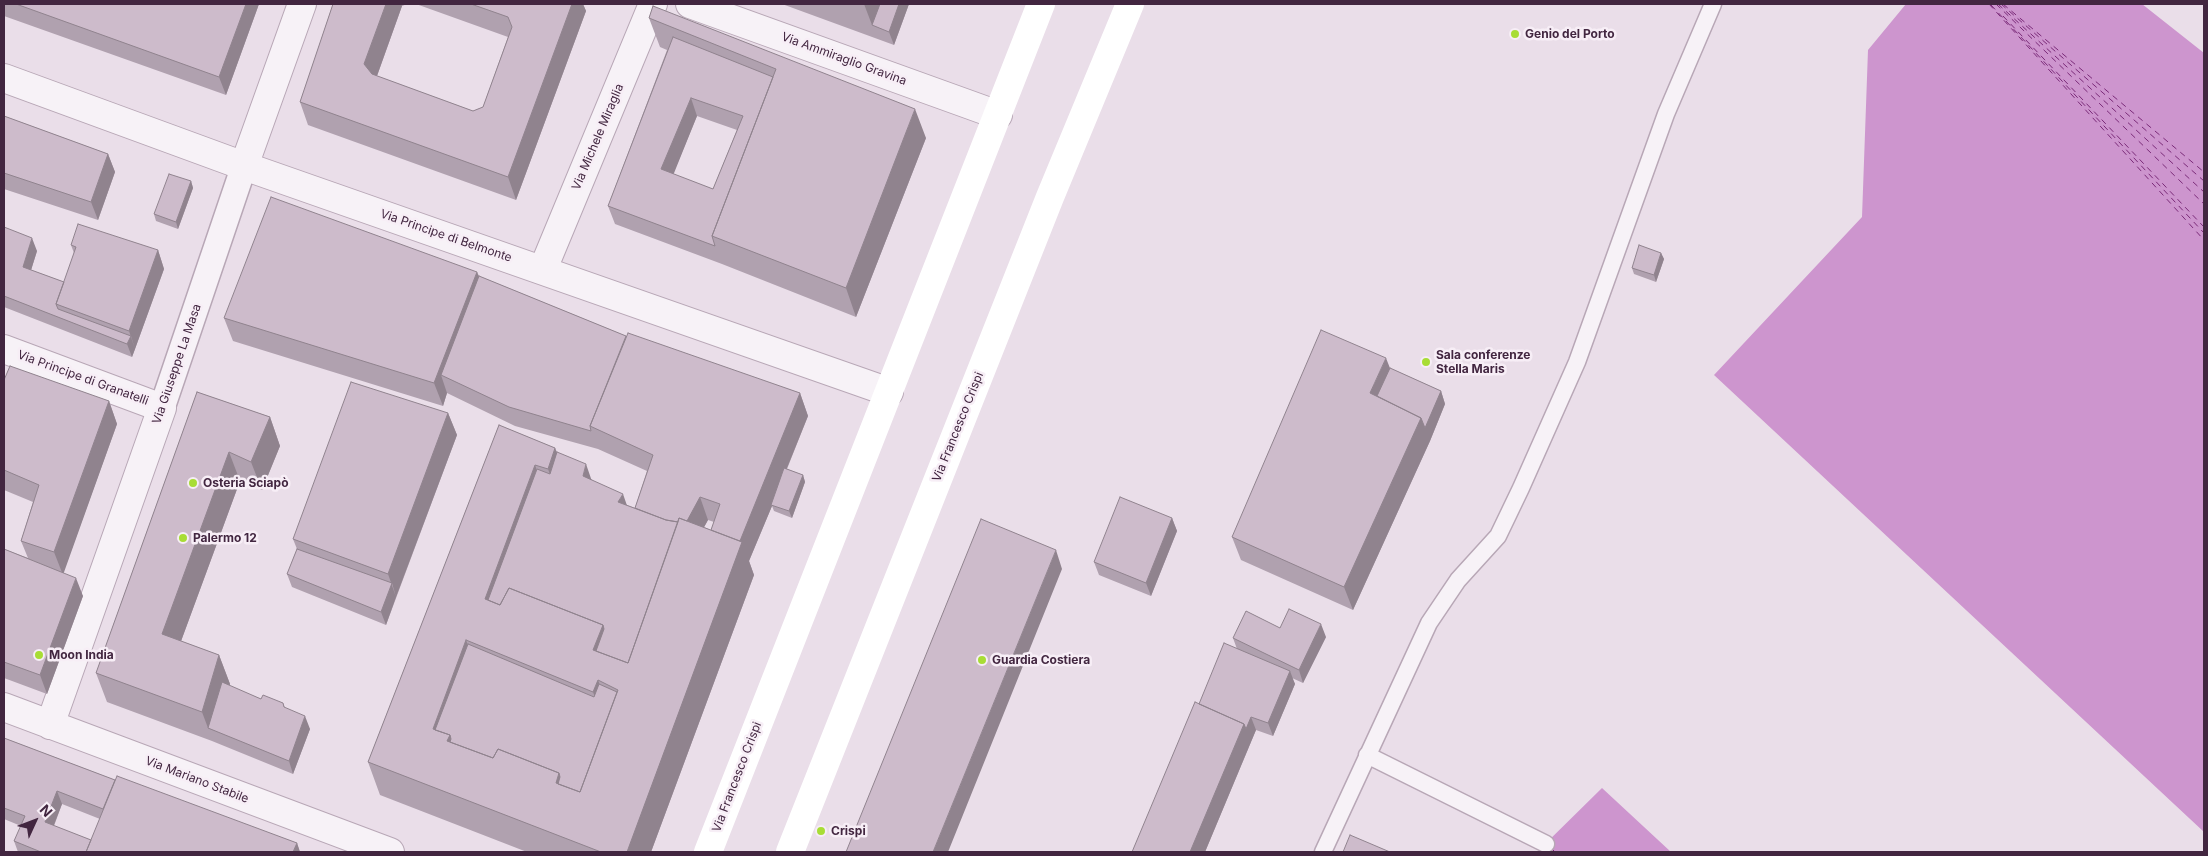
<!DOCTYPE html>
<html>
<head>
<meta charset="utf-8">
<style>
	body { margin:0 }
	#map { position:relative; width:2208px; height:856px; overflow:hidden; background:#eadee9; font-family:Inter,sans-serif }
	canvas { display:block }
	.frame { position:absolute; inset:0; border:5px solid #422640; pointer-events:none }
	.north { position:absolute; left:10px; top:796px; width:50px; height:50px; -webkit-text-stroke:4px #f7eef6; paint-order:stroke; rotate:47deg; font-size:14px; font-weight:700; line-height:20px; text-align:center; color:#422640 }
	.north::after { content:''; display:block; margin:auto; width:18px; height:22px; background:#422640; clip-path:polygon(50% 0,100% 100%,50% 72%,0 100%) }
</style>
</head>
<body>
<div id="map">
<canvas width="2208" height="856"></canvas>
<div class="frame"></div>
<div class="north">N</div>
</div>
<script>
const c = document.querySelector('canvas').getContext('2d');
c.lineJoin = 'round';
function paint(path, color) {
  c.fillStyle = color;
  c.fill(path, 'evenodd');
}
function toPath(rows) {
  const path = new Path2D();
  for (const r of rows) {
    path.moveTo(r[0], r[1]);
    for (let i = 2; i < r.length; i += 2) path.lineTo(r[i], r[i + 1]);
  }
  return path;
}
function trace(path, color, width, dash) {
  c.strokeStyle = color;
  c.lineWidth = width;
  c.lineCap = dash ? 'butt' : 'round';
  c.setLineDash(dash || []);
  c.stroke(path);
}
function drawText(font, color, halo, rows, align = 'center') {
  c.font = font + ' Inter,sans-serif';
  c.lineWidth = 5;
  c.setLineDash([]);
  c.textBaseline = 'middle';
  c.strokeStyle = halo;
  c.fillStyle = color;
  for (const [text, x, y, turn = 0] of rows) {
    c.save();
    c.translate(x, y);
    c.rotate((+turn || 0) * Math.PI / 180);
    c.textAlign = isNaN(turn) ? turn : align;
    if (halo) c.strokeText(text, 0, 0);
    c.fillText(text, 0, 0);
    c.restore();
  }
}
const water = toPath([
	[1906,4,2142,4,2204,53,2204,832,1714,375,1862,217,1868,50],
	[1602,788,1671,852,1537,852]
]);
const ferry = toPath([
	[1989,4,2204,240],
	[1996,4,2204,204],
	[1998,4,2204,192],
	[2001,4,2204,181],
	[2003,4,2204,172],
	[1991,5,2204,233],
	[2003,16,2204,227],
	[1552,849,1555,852]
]);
const service = toPath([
	[1367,755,1546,844],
	[1323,852,1429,623,1458,580,1498,536,1521,488,1577,362,1666,114,1713,4]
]);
const pedestrian = toPath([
	[162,408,244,166]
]);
const minor = toPath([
	[690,4,998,115],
	[4,78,244,166,889,392],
	[244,166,302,4],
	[543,269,653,4],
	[4,349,162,408,50,725],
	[4,707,390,852]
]);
const secondary = toPath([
	[708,852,1041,4],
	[790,852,1050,197,1130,4]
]);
const wall = toPath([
	[4,4,259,4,226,95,4,16],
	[333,4,407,4,402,6,377,76,473,111,483,107,508,37,416,4,583,4,586,11,516,200,308,125,300,102],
	[782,4,909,4,894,45],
	[653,6,926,138,856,317,722,264,615,224,608,206,667,50,660,47,649,18],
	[697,116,737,130,713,189,673,174],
	[4,116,108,154,115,172,98,220,4,189],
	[191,181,193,188,178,229,156,221,154,214],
	[4,227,37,251,31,270,64,282,74,253,71,245,158,250,164,269,135,349,132,357,4,307],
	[1661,253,1664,259,1656,282,1634,274,1632,268],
	[477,272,479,276,626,336,800,393,808,416,787,469,803,475,805,482,792,518,774,511,772,506,749,561,754,575,651,852,527,852,380,795,368,762,499,425,555,448,557,452,591,479,627,505,635,508,647,471,598,449,515,426,447,393,443,406,233,341,224,318],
	[708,520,714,522,711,530,704,527],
	[1390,368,1441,391,1445,404,1430,441,1353,610,1241,560,1232,537],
	[4,380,109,401,117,424,63,573,83,596,47,694,4,678,4,549,28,558,21,541,33,502,4,490],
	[197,392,270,417,280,446,262,490,240,481,181,641,219,655,230,684,229,686,261,699,283,703,285,708,310,729,293,774,212,741,107,702,96,673],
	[448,413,457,435,386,625,292,587,287,574,297,549,293,539],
	[1172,518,1177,531,1151,596,1099,575,1094,562],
	[1326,637,1303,683,1292,678,1295,684,1273,736,1256,730,1205,852,1132,852,1199,704,1237,649,1233,638],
	[4,738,115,780,297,843,300,852,18,852,14,841,21,826,4,819],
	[62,804,100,819,91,840,54,826]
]);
const shadedWall = toPath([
	[246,4,259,4,226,95,219,77],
	[386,4,401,4,402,6,373,87,364,64],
	[572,4,583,4,586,11,516,200,508,177],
	[864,4,889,4,872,25],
	[899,4,909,4,894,45,889,32],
	[691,98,697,116,668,188,661,169],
	[915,109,926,138,856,317,846,288],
	[108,154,115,172,98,220,91,202],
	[191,181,193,188,178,229,176,222],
	[32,238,37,251,28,280,23,267],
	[158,250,164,269,135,349,129,331],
	[1661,253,1664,259,1656,282,1654,275],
	[477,272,486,295,441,375,447,393,443,406,434,383],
	[131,336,135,349,132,357,127,344],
	[1386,358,1395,381,1382,407,1370,393],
	[1441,391,1445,404,1430,441,1353,610,1344,587,1421,418],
	[800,393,808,416,772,505,771,505,772,506,749,561,754,575,651,852,627,852,737,548],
	[109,401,117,424,63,575,54,552],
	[448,413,457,435,396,597,388,574],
	[270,417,280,446,262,490,251,462],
	[555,448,567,481,560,502,548,469],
	[229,452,240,481,173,663,162,634],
	[586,464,596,493,583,476],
	[535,465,547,498,502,609,485,599],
	[803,475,805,482,792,518,789,511],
	[623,494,633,523,618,502],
	[700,497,708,520,691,551,681,522],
	[1172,518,1177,531,1151,596,1146,583],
	[1056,550,1062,569,948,852,933,852],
	[76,578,83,596,47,694,40,675],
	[392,583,396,597,386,625,381,612],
	[1321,624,1326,637,1303,683,1299,670],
	[603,625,615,658,593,650],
	[466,640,478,673,449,745,433,729],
	[219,655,230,684,215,731,208,728,202,712],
	[1290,671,1295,684,1273,736,1268,723],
	[598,680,610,713,605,725,593,692],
	[305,716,310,729,293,774,289,761],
	[1251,717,1256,730,1205,852,1190,852,1244,724],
	[559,773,565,790,556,783],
	[57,791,62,804,50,835,45,822],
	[297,843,300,852,293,852]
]);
const building = toPath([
	[16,4,246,4,219,77,16,4],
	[333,4,386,4,364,64,372,74,473,111,483,107,512,27,508,17,471,4,572,4,508,177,300,102,333,4],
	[880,4,899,4,889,32,872,25,880,4],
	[653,6,915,109,846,288,712,236,776,69,649,18,653,6],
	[673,37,773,77,712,236,715,246,608,206,673,37],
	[691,98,743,116,713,189,661,169,691,98],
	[4,116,108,154,91,202,4,173,4,116],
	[169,174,191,181,176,222,154,214,169,174],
	[271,197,477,272,434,383,224,318,271,197],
	[78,224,158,250,129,331,56,304,76,247,71,245,78,224],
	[4,227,32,238,23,267,64,282,56,304,58,309,131,336,127,344,4,296,4,227],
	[1639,245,1661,253,1654,275,1632,268,1639,245],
	[479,276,626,336,590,426,591,431,509,407,441,375,479,276],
	[1321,330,1386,358,1370,393,1421,418,1344,587,1232,537,1321,330],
	[628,333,800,393,740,541,711,530,720,504,700,497,687,521,679,518,678,522,666,520,635,508,653,455,590,426,628,333],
	[10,366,109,401,54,552,21,541,39,485,4,470,4,380,10,366],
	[1390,368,1441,391,1425,428,1421,418,1377,396,1390,368],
	[351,382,448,413,388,574,293,539,351,382],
	[197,392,270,417,251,462,229,452,162,634,219,655,202,712,96,673,197,392],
	[499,425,555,448,548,469,535,465,485,599,500,605,509,588,603,625,593,650,628,663,679,518,742,542,627,852,601,852,368,762,499,425],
	[466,640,593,692,598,680,618,690,580,792,556,783,559,773,498,749,493,758,447,741,450,735,433,729,466,640],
	[557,452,586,464,583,476,623,494,618,502,666,520,678,522,628,663,596,651,604,629,603,625,509,588,500,605,488,600,537,469,550,474,557,452],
	[784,468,803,475,789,511,771,505,784,468],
	[1120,497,1172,518,1146,583,1094,562,1120,497],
	[981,519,1056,550,933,852,846,852,981,519],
	[4,549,76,578,40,675,4,662,4,549],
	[297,549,392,583,381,612,287,574,297,549],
	[1289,609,1321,624,1299,670,1233,638,1246,611,1280,628,1289,609],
	[1224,643,1290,671,1268,723,1251,717,1246,729,1244,724,1199,704,1224,643],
	[468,644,594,697,599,684,617,692,580,792,558,784,560,777,559,773,498,749,493,758,450,742,451,739,450,735,435,730,468,644],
	[222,682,261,699,263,695,283,703,284,707,305,716,289,761,208,728,222,682],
	[1195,702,1244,724,1190,852,1132,852,1195,702],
	[4,738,115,780,103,809,57,791,45,822,91,840,86,852,41,852,14,841,25,816,4,808,4,738],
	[117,776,297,843,293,852,86,852,117,776],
	[1350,835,1390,852,1343,852,1350,835]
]);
const markers = [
	[1515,34,5,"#a8dd35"],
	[1426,362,5,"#a8dd35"],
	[193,483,5,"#a8dd35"],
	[183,538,5,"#a8dd35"],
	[39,655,5,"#a8dd35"],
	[982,660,5,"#a8dd35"],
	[821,831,5,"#a8dd35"]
];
const poiNames = [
	["Genio del Porto",1525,34],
	["Sala conferenze",1436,355],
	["Stella Maris",1436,369],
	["Osteria Sciapò",203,483],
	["Palermo 12",193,538],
	["Moon India",49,655],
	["Guardia Costiera",992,660],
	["Crispi",831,831]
];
const streetNames = [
	["Via Ammiraglio Gravina",844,59,20],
	["Via Michele Miraglia",598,137,-67],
	["Via Principe di Belmonte",446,236,19],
	["Via Giuseppe La Masa",177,364,-71],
	["Via Principe di Granatelli",83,378,20],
	["Via Francesco Crispi",958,427,-68],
	["Via Francesco Crispi",737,777,-69],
	["Via Mariano Stabile",197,780,21]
];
paint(water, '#cd95ce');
trace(ferry, '#7b2b79', 1, [6, 5]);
trace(service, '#b8a7b6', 19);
trace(pedestrian, '#b8a7b6', 28);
trace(minor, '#b8a7b6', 30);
trace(service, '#f7f2f7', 16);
trace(pedestrian, '#f7f2f7', 25);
trace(minor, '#f7f2f7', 28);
trace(secondary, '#fff', 28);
paint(wall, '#b0a1af');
paint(shadedWall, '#90838e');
paint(building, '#cdbbcb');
trace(building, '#90838e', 1);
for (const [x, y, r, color] of markers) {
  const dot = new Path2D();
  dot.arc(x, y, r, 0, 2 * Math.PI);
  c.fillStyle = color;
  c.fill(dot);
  trace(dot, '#f7eef6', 2);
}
drawText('bold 12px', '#422640', '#f7eef6', poiNames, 'left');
drawText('12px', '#422640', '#f7eef6', streetNames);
</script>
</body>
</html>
